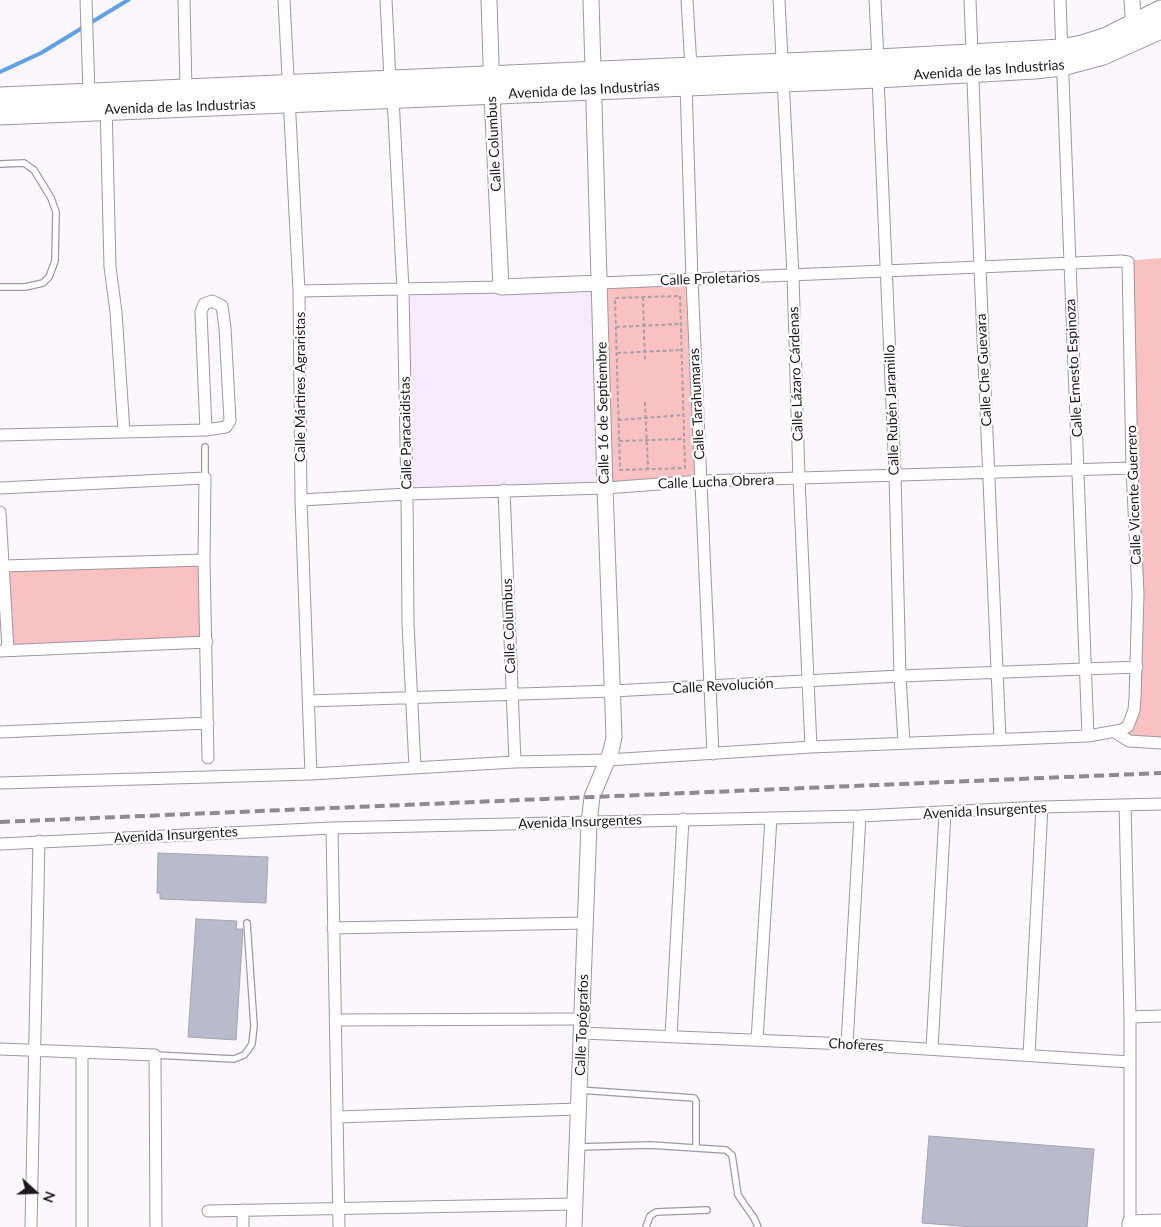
<!DOCTYPE html>
<html>
<head>
<meta charset="utf-8">
<style>
	body { margin:0 }
	#map { position:relative; width:1161px; height:1227px; overflow:hidden; background:#fbf7fd; font-family:Lato,sans-serif }
	canvas { display:block }
	.north { position:absolute; left:10px; top:1167px; width:50px; height:50px; -webkit-text-stroke:4px #fff; paint-order:stroke; rotate:110deg; font-size:14px; font-weight:700; line-height:20px; text-align:center; color:#1d191f }
	.north::after { content:''; display:block; margin:auto; width:18px; height:22px; background:#1d191f; clip-path:polygon(50% 0,100% 100%,50% 72%,0 100%) }
</style>
</head>
<body>
<div id="map">
<canvas width="1161" height="1227"></canvas>
<div class="north">N</div>
</div>
<script>
const c = document.querySelector('canvas').getContext('2d');
c.lineJoin = 'round';
function paint(path, color) {
  c.fillStyle = color;
  c.fill(path, 'evenodd');
}
function toPath(rows) {
  const path = new Path2D();
  for (const r of rows) {
    path.moveTo(r[0], r[1]);
    for (let i = 2; i < r.length; i += 2) path.lineTo(r[i], r[i + 1]);
  }
  return path;
}
function trace(path, color, width, dash) {
  c.strokeStyle = color;
  c.lineWidth = width;
  c.lineCap = dash ? 'butt' : 'round';
  c.setLineDash(dash || []);
  c.stroke(path);
}
function drawText(font, color, halo, rows, align = 'center') {
  c.font = font + ' Lato,sans-serif';
  c.lineWidth = 4.5;
  c.setLineDash([]);
  c.textBaseline = 'middle';
  c.strokeStyle = halo;
  c.fillStyle = color;
  for (const [text, x, y, turn = 0] of rows) {
    c.save();
    c.translate(x, y);
    c.rotate((+turn || 0) * Math.PI / 180);
    c.textAlign = isNaN(turn) ? turn : align;
    if (halo) c.strokeText(text, 0, 0);
    c.fillText(text, 0, 0);
    c.restore();
  }
}
const built = toPath([
	[600,283,605,488,407,494,410,296]
]);
const green = toPath([
	[1161,258,1161,743,1136,743,1122,730,1135,698,1125,261],
	[692,280,701,481,605,488,600,283],
	[204,560,207,642,8,650,3,566]
]);
const stream = toPath([
	[0,72,41,53,128,0]
]);
const building = toPath([
	[158,853,268,857,266,903,160,899,160,893,157,893,158,853],
	[196,919,237,921,236,929,243,929,236,1040,188,1037,196,919],
	[929,1136,1094,1149,1087,1227,973,1227,922,1223,929,1136]
]);
const path = toPath([
	[680,296,685,468,620,470,615,298,680,296],
	[643,297,645,362],
	[616,327,681,324],
	[617,353,681,350],
	[645,402,648,469],
	[618,420,683,415],
	[619,441,684,439]
]);
const service = toPath([
	[0,164,24,163,34,170,51,198,56,212,55,261,49,277,43,283,25,287,0,287],
	[205,478,205,447],
	[155,1055,234,1059,244,1055,248,1050,252,1044,254,1026,247,923],
	[579,1090,694,1098,696,1101,696,1146],
	[579,1147,650,1145,726,1150,732,1155,738,1195,754,1218,758,1227],
	[646,1227,650,1216,656,1212,707,1210]
]);
const minor = toPath([
	[86,0,89,93],
	[184,0,186,89],
	[284,0,299,291,301,500,311,774],
	[386,0,390,79],
	[687,0,691,67],
	[779,0,793,275,799,479,811,747],
	[875,0,878,59],
	[970,0,980,268,1000,740],
	[1060,0,1088,736],
	[878,78,895,475,900,676,904,743],
	[686,85,692,280,713,754],
	[393,98,403,289,407,494,408,623,415,768],
	[106,104,110,267,116,312,124,432],
	[299,291,501,287],
	[0,435,206,430,226,427,230,421,225,328,222,306,212,301,204,304,201,312,206,430],
	[0,488,205,478,204,560,208,758],
	[504,490,515,762],
	[301,500,407,494,605,488,701,481,1132,468],
	[0,512,8,650],
	[3,566,204,560],
	[0,651,207,642],
	[309,701,612,691,900,676,1137,667],
	[0,732,208,723],
	[1115,732,1129,741,1161,743],
	[0,783,311,774,515,762,608,760,811,747,1088,736,1122,730,1128,726,1134,710,1135,698,1138,594,1132,468,1128,262,1121,261,600,283],
	[1125,805,1130,1017,1130,1223],
	[332,828,339,1227],
	[0,844,332,828,860,816,1042,807,1161,804],
	[333,928,586,923],
	[1130,1017,1161,1016],
	[336,1020,582,1019],
	[582,1033,847,1044,1130,1062],
	[671,1036,683,819],
	[757,1040,771,818],
	[847,1044,860,816],
	[0,1049,155,1055,156,1227],
	[932,1049,945,813],
	[82,1052,82,1227],
	[1029,1055,1042,807],
	[337,1117,578,1109],
	[243,1210,243,1227],
	[208,1211,575,1204],
	[31,1227,39,841]
]);
const tertiary = toPath([
	[489,0,492,94,501,287,600,283],
	[1132,0,1134,33],
	[574,1227,589,823,592,797,611,751,614,737,605,488,591,0],
	[1130,1227,1130,1223,1161,1222]
]);
const primary = toPath([
	[0,97,878,59,1061,49,1082,45,1107,37,1161,10],
	[0,115,878,78,1035,69,1062,66,1103,55,1161,29]
]);
const rail = toPath([
	[0,822,1161,773]
]);
const streetNames = [
	["Avenida de las Industrias",989,70,-4],
	["Avenida de las Industrias",584,90,-3],
	["Avenida de las Industrias",180,107,-2],
	["Calle Columbus",494,144,-93],
	["Calle Proletarios",710,279,-2],
	["Calle Ernesto Espinoza",1074,368,-93],
	["Calle Che Guevara",984,370,-93],
	["Calle Lázaro Cárdenas",796,374,-92],
	["Calle Mártires Agraristas",300,387,-90],
	["Calle Tarahumaras",697,404,-93],
	["Calle Rubén Jaramillo",892,410,-92],
	["Calle 16 de Septiembre",603,413,-91],
	["Calle Paracaidistas",406,433,-91],
	["Calle Lucha Obrera",716,482,-2],
	["Calle Vicente Guerrero",1134,495,-92],
	["Calle Columbus",509,626,-92],
	["Calle Revolución",723,686,-3],
	["Avenida Insurgentes",985,811,-3],
	["Avenida Insurgentes",580,822,-2],
	["Avenida Insurgentes",176,835,-3],
	["Calle Topógrafos",582,1025,-88],
	["Choferes",856,1045,3]
];
paint(built, '#f6eafc');
paint(green, '#f9c1c2');
trace(stream, '#5ea1ea', 4);
paint(building, '#b9bacc');
trace(building, '#a3a4b5', 1);
trace(service, '#a096a5', 8);
trace(minor, '#a096a5', 13);
trace(tertiary, '#a096a5', 17);
trace(primary, '#a096a5', 21);
trace(path, '#a5a1a7', 2, [4, 2.5]);
trace(service, '#fff', 5.5);
trace(minor, '#fff', 11);
trace(tertiary, '#fff', 15);
trace(primary, '#fff', 19);
trace(rail, '#8e8a90', 4, [10, 5]);
drawText('14px', '#1d191f', '#fff', streetNames);
</script>
</body>
</html>
